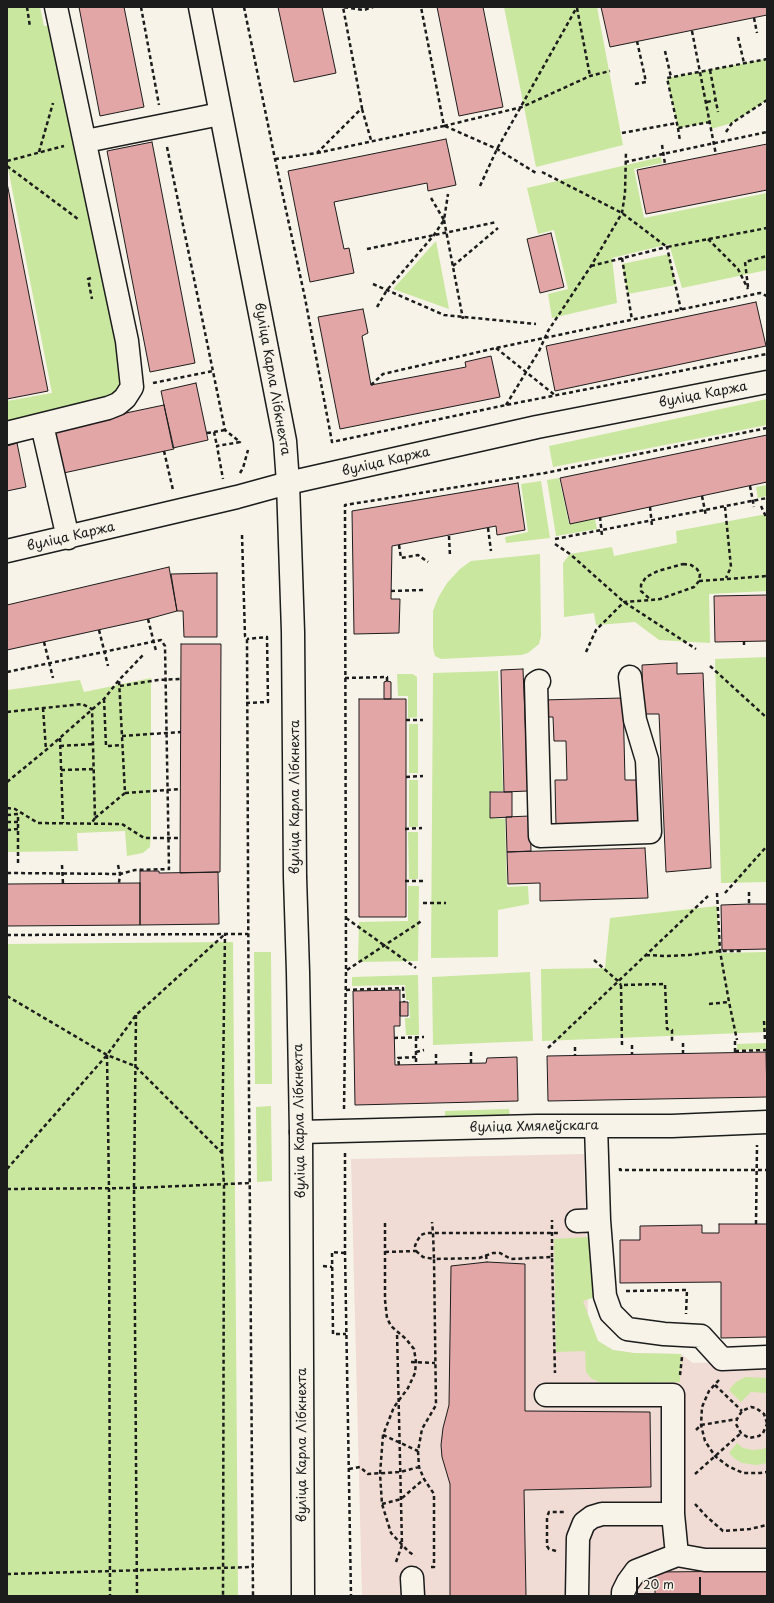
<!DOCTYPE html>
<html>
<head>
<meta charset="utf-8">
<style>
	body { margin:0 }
	#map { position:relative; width:774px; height:1603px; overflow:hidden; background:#f7f3e8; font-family:"Playpen Sans",sans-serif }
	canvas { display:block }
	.frame { position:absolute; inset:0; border:8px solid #1c1c1c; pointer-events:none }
	.scale { position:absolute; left:636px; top:1577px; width:65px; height:18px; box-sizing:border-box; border:2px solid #1c1c1c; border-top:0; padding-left:5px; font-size:12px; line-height:14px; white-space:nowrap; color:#1c1c1c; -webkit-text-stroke:3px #f7f3e8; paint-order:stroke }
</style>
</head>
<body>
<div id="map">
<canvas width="774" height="1603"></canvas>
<div class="frame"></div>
<div class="scale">20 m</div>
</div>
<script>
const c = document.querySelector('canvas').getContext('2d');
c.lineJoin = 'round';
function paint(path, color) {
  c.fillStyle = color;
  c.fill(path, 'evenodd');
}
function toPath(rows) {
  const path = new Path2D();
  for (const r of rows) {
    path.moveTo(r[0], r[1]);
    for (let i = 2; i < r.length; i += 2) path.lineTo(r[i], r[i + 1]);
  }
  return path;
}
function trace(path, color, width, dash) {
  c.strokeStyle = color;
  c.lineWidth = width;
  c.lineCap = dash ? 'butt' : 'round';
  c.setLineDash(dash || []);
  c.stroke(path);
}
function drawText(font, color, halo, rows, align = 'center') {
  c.font = font + ' "Playpen Sans",sans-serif';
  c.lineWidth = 3.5;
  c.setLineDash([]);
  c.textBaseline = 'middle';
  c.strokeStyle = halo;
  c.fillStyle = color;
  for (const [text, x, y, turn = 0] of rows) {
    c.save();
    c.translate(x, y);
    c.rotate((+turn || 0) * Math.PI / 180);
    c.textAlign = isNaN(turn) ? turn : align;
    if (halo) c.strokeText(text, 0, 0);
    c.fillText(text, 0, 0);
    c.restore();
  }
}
const built = toPath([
	[584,1154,588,1316,598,1341,613,1350,634,1353,681,1354,693,1363,767,1361,767,1596,362,1596,351,1159]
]);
const green = toPath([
	[7,7,40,7,44,26,58,24,125,339,124,393,7,426,7,401,52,393,7,163],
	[504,7,597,7,623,145,536,167],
	[767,59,767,100,732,123,711,129,710,122,678,128,667,78],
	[661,157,662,163,634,169,644,218,767,193,767,270,682,288,669,244,612,258,617,303,552,318,548,294,568,289,554,230,538,234,527,188],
	[436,241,449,309,393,289],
	[669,254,676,285,628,294,622,264],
	[767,399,767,425,553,467,549,446],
	[559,478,569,524,595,519,597,529,556,536,547,480],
	[541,481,550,538,506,543,505,537,528,532,521,484],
	[767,485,767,496,758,498,756,487],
	[767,514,767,591,709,594,710,643,659,640,635,622,596,625,594,613,564,617,563,563,570,554,612,547,614,556,677,543,676,531],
	[540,554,541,636,539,644,528,653,521,655,441,659,435,656,433,648,433,611,438,598,447,583,460,569,471,561],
	[767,657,767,882,721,883,715,659],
	[498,671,503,791,489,792,490,818,505,819,507,887,528,886,529,904,498,910,498,957,431,958,433,673],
	[397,674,413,674,417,677,417,717,408,718,408,696,398,696],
	[151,678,151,833,150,847,143,853,127,856,125,831,77,833,78,851,7,852,7,690,80,680,84,692],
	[409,724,418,724,418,773,409,773],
	[409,780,418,780,418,827,409,827],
	[408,832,418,832,418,879,409,879],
	[408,886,419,886,418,961,358,962,359,922,408,921],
	[717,906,720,953,767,952,767,1032,542,1041,541,969,605,968,610,918],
	[233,942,238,1596,7,1596,7,944],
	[254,952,271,952,272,1084,255,1084],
	[530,972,533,1041,433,1045,432,977],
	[418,975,419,1035,406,1035,405,1018,410,1018,409,1000,406,1000,405,985,352,986,352,977],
	[767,1043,767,1049,737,1050,737,1044],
	[271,1106,272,1181,257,1182,256,1107],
	[509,1109,510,1118,445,1120,445,1111],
	[588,1237,590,1247,594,1256,595,1297,583,1301,598,1341,613,1350,634,1353,681,1354,680,1382,602,1383,592,1379,586,1372,585,1351,556,1352,554,1239],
	[745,1377,767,1378,767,1393,751,1392,741,1402,729,1390,736,1382],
	[737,1443,743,1448,753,1450,763,1449,767,1447,767,1463,757,1465,742,1463,735,1459,729,1453]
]);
const building = toPath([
	[79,7,124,7,144,107,100,116,79,7],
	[278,7,322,7,336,73,294,82,278,7],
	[437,7,483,7,503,107,459,116,437,7],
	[601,7,767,7,767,15,610,47,601,7],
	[446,139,456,185,428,191,427,183,334,202,344,249,349,248,354,273,310,282,288,171,446,139],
	[152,142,195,363,150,372,107,151,152,142],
	[767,144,767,190,646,214,637,170,767,144],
	[7,183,48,391,7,399,7,183],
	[551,233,564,287,540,293,527,239,551,233],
	[756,302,766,346,555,391,546,346,756,302],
	[363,309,368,333,362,336,371,385,466,367,465,362,491,356,500,397,340,429,318,317,363,309],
	[196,383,208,440,173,448,161,391,196,383],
	[164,405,174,449,59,474,50,429,164,405],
	[767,435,767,482,570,524,560,478,767,435],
	[17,443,26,487,7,491,7,446,17,443],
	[518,483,525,530,497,535,496,526,392,546,391,599,400,599,399,633,354,634,352,511,518,483],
	[169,567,177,611,148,619,7,650,7,605,169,567],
	[217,573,217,637,184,637,183,611,177,611,171,574,217,573],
	[767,595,767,641,715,642,714,596,767,595],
	[181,644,221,644,220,872,180,873,181,644],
	[677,663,677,674,703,673,711,868,666,872,659,714,643,714,642,665,677,663],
	[523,669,528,791,504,792,501,670,523,669],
	[387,681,391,682,391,699,384,699,384,682,387,681],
	[623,698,625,780,639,780,640,824,556,827,555,780,567,780,566,741,554,741,553,717,542,717,541,700,623,698],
	[359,699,406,699,406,917,359,917,359,699],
	[490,792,512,792,512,817,490,818,490,792],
	[530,816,531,851,507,852,506,817,530,816],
	[645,848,648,898,540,901,540,883,508,884,507,852,645,848],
	[140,871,159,871,159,873,218,872,219,924,140,925,140,871],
	[140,883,140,925,7,926,7,884,140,883],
	[749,904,767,904,767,949,722,950,721,905,749,904],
	[400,990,400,1026,394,1026,395,1065,486,1063,487,1058,517,1057,518,1101,355,1105,353,991,400,990],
	[400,1002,408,1002,408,1016,400,1016,400,1002],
	[766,1052,767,1097,548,1101,547,1056,766,1052],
	[719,1224,767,1224,767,1337,721,1338,721,1282,620,1283,620,1240,640,1240,640,1226,702,1225,702,1233,719,1233,719,1224],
	[487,1262,525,1264,525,1411,650,1412,651,1487,524,1490,526,1596,450,1596,450,1484,442,1457,441,1445,443,1428,449,1405,451,1266,487,1262],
	[767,1571,767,1596,655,1596,655,1572,767,1571]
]);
const path = toPath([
	[27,7,30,27],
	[141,7,159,105],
	[244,7,275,159,305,298,332,442,506,405,767,354],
	[577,8,590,76],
	[754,18,757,33],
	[692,31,716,155],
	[738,37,744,63],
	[665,51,671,77],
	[710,70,718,112],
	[635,84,646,82,637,41],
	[707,102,716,100],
	[362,109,371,140],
	[710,122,678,128,667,78,767,59],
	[444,126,522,107,590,76,610,71],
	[445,126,497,149,536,173],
	[678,128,680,141],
	[726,132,732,123,767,100],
	[622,133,677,123],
	[662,145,665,164],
	[167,147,225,430,240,442,217,446,223,479],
	[39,152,53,103],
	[317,153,444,126,421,7],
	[275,159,317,153,362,108,343,7,364,10,373,7],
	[7,161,64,146],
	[625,162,767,132],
	[7,166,78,219],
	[542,172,622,213,667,247,767,228],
	[480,186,497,149,577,7],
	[431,198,444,220,448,194],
	[444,220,463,319],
	[708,239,738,269,748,289],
	[367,249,497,222],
	[622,258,632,320],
	[453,266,498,228],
	[591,266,667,247,681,310],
	[91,278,88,279,92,299],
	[373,284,444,315,536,324],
	[748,287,745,262,767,256],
	[377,307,387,290,434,235,444,220],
	[496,348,556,396],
	[153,383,213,371],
	[371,385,383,374,496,348,760,293,767,296],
	[506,405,539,351,548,331,591,266,622,213,625,193,626,151],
	[214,432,225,430],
	[207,433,214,432,217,446],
	[164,451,173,490],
	[240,473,243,468,248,450],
	[750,486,754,507],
	[702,496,706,516],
	[761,506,767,519],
	[650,507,652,526],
	[725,507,731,567,726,578],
	[600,517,602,536],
	[488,528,491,551],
	[242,535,245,636,247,639,249,1095,253,1596],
	[449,536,450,556],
	[555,539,767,498],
	[555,544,570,554,624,602,696,649],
	[399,545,401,558,418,555,428,562],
	[683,564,691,565,697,569,700,574,699,581,694,587,660,599,651,600,641,591,641,585,646,577,658,571,683,564],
	[699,581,767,576],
	[391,591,423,590],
	[148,619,156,651],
	[99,630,108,666],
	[744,641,744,648],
	[44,642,53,678],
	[586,652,596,630,624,602,650,600],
	[710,666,767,718],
	[7,672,161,640,165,646,169,869,135,870,120,874,7,873],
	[345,678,387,677,387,681],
	[120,686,158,680,180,679],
	[104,699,106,746,122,745],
	[246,703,268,702,267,637,247,639],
	[43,708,46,750],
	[7,712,82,704,92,709,95,818,91,824],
	[406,720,423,720],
	[122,736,181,732],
	[60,738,63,823],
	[60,746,93,744],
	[61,770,94,769],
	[406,777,423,776],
	[7,782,46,750,104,699,119,680,143,655],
	[125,793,180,789],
	[7,808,15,809,38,823,122,824,144,838,180,838],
	[7,815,18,814,18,865],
	[95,818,125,793,119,680],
	[7,822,18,822],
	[405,829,422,828],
	[7,830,18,829],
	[62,865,63,884],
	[118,865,120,874,119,883],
	[405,881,423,881],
	[749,892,749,904],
	[717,893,720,951,729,1002,737,1040],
	[725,893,767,846],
	[423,903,446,903],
	[346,918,416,968],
	[7,935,248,934],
	[646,955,666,956,689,955,720,951,741,951,741,949],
	[594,960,618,981,621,985],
	[347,970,423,920],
	[346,990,403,988,404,1002],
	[7,996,107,1055,135,1066,222,1153,224,1185,223,1596],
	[709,1004,729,1002],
	[136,1015,134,1188,137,1596],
	[764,1021,765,1040],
	[416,1037,416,1064],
	[394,1038,424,1037],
	[735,1041,735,1052],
	[683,1043,683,1053],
	[622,1045,621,985,665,984,667,1029,672,1030,672,1043],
	[632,1045,632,1054],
	[575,1047,575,1055],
	[548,1048,708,896],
	[735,1051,767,1050],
	[416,1052,424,1050],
	[471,1052,471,1063],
	[436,1054,436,1064],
	[107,1055,109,1189,110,1596],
	[399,1065,398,1058,416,1057],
	[344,1109,346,970,345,505,545,473,767,428],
	[222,1153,225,934],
	[345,1153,345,1253,351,1596],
	[620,1168,620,1170,767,1170],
	[7,1169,107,1055,136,1015,225,934],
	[7,1189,134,1188,250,1183],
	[385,1223,385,1300,387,1318,391,1326,406,1339,414,1349,416,1362,415,1373,408,1388,394,1407,383,1435,380,1474,382,1504,391,1533,409,1552,415,1556],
	[756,1224,757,1145],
	[416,1251,423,1257,434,1259,433,1233,432,1222],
	[385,1252,416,1251,415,1246,417,1241,421,1235,426,1233,560,1233],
	[345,1253,332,1252,333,1334,346,1334],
	[486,1255,487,1262],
	[552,1257,552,1220],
	[323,1266,332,1267],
	[626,1291,687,1290,686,1314],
	[411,1362,435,1363],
	[680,1375,682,1357],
	[719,1380,709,1391,702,1407,701,1425,705,1441,715,1456,728,1466,743,1473,760,1473,767,1472],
	[715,1385,742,1411],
	[767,1423,764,1414,756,1408,751,1407,742,1411,737,1419,736,1424,741,1433,749,1438,759,1436,763,1433,767,1424],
	[696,1430,701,1425,737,1419],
	[383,1435,418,1451],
	[349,1469,360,1467,368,1474,400,1472,419,1467],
	[695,1474,741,1433],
	[382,1504,401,1499,424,1479],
	[695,1504,707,1517,723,1531,750,1529,767,1525],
	[556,1551,549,1549,547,1546,547,1517,549,1512,565,1512],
	[396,1562,402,1545,397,1332],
	[431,1567,434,1567,434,1494,424,1479,419,1467,418,1451,422,1429,436,1405,434,1259,479,1258,493,1253,500,1253,511,1259,552,1257,555,1373],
	[7,1574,253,1567]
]);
const minor = toPath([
	[86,141,220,114],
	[42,425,68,538],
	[7,433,108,408,118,404,125,398,132,387,127,341,56,7],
	[7,551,237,497,288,483,537,427,767,382],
	[539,681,536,683,540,836,650,832,647,760,635,720,630,677],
	[301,1132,537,1126,672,1126,767,1122],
	[599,1220,605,1296,611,1313,627,1329,664,1334,701,1336,722,1359,767,1357],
	[577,1221,599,1220,596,1126],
	[546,1395,673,1395,673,1514,602,1514,592,1517,584,1523,578,1538,577,1596],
	[673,1514,677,1555],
	[412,1578,413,1596],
	[623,1596,623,1592,628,1582,636,1571,677,1555,705,1560,767,1560]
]);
const major = toPath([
	[200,7,285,441,288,483,293,632,295,877,298,972,301,1132,303,1596]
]);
const streetNames = [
	["вуліца Карла Лібкнехта",272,379,80],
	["вуліца Каржа",703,395,-11],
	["вуліца Каржа",386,462,-13],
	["вуліца Каржа",71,537,-13],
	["вуліца Карла Лібкнехта",295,797,-90],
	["вуліца Карла Лібкнехта",300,1121,-91],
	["вуліца Хмялеўскага",534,1127,-1],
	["вуліца Карла Лібкнехта",302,1445,-90]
];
paint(built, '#f0dcd4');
paint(green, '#c9e79e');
paint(building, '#e1a6a5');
trace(building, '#1c1c1c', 1);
trace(minor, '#1c1c1c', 25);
trace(major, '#1c1c1c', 25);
trace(path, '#1c1c1c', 2.5, [4, 3]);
trace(minor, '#f7f3e8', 22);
trace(major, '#f7f3e8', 22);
drawText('13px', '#1c1c1c', '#f7f3e8', streetNames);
</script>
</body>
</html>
